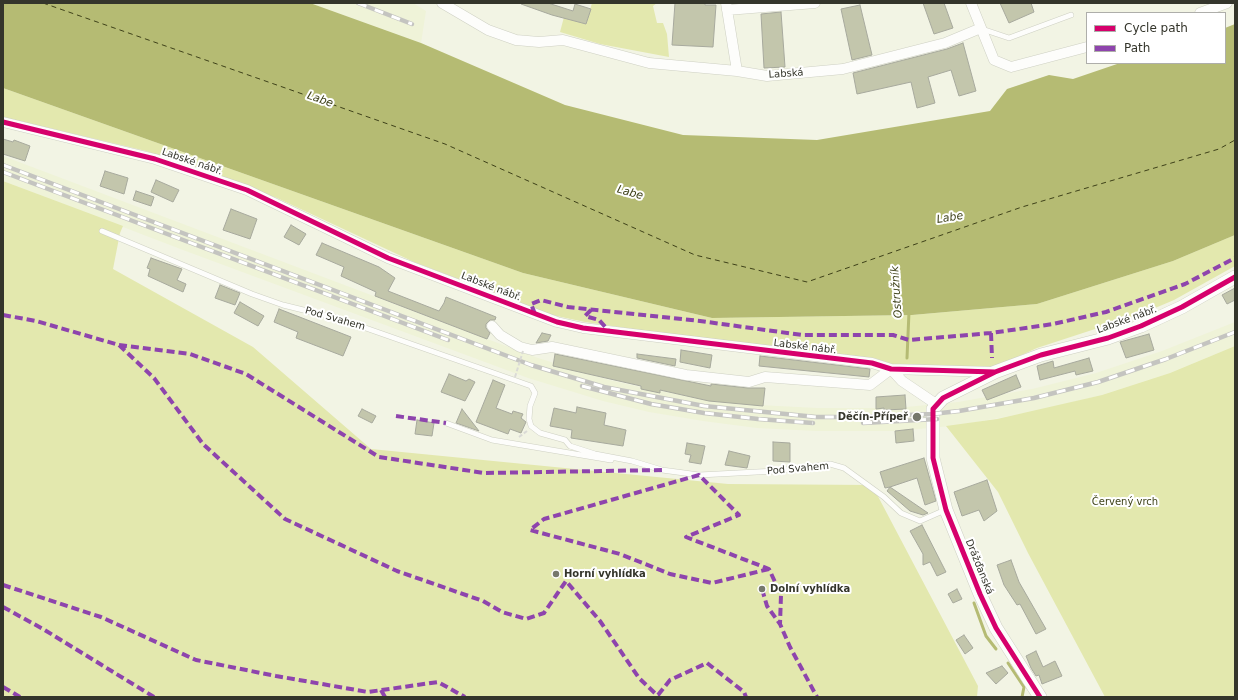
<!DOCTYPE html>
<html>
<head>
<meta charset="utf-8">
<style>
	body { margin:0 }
	#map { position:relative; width:1238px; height:700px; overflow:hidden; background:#f2f4e4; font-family:"DejaVu Sans",sans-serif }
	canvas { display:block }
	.frame { position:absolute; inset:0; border:4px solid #34352b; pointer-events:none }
	.legend { position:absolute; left:1086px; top:12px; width:140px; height:52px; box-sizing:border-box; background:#fff; border:1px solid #aeaeaa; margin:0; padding:5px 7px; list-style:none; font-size:12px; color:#34352b }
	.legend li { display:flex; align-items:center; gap:8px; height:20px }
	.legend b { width:20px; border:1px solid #aeaeaa }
</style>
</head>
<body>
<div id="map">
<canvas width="1238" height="700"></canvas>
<div class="frame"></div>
<ul class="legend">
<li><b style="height:5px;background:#d6006c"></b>Cycle path</li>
<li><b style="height:5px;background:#8e44ad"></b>Path</li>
</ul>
</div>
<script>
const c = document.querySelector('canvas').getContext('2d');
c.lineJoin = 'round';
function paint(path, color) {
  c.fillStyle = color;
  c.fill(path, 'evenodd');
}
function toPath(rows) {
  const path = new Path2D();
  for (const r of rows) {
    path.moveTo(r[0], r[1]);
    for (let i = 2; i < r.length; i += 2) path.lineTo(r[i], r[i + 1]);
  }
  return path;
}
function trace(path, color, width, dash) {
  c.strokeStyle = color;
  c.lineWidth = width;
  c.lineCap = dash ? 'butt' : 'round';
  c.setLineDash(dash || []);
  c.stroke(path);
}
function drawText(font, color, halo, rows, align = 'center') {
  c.font = font + ' "DejaVu Sans",sans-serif';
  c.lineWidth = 4;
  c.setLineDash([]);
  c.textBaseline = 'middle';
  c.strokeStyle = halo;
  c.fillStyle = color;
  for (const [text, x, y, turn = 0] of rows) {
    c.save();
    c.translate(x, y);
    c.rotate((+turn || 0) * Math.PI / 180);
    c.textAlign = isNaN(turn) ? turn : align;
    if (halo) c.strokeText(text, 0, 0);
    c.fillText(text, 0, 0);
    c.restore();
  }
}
const built = toPath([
	[310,3,413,3,426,11,421,43],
	[3,156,535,357,609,380,654,390,706,399,759,405,817,408,896,408,958,402,1032,389,1096,373,1162,351,1235,322,1235,346,1170,373,1102,395,1037,411,961,425,897,431,817,431,757,428,703,421,649,412,603,401,528,378,183,250,3,181]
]);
const green = toPath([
	[592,3,657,3,653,6,657,23,663,23,667,34,669,57,600,44,560,32,564,17,586,24],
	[3,88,523,273,712,318,912,315,1037,304,1173,261,1235,235,1235,266,1174,300,1141,314,1037,348,993,368,892,364,874,358,721,342,585,322,552,315,414,262,277,198,146,151,3,117],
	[3,181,123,226,120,233,113,269,253,347,371,449,728,484,872,485,978,686,977,697,3,697],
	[1235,346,1235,697,1105,697,1028,553,998,492,946,426,997,419,1102,395,1170,373]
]);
const water = toPath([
	[3,3,310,3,421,43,565,105,683,135,817,140,990,111,1007,89,1049,75,1073,79,1120,63,1225,63,1225,28,1235,24,1235,235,1173,261,1037,304,912,315,712,318,523,273,3,88]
]);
const stream = toPath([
	[907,358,909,312],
	[974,603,986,636,996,649],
	[1008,663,1024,687,1022,697]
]);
const ferry = toPath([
	[43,3,445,144,695,255,807,282,1022,207,1219,149,1235,140]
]);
const building = toPath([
	[521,3,548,3,573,11,575,4,591,9,586,24,552,15,521,4,521,3],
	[675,3,705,3,705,5,716,5,713,47,672,45,675,3],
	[923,3,944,3,953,28,934,34,923,3],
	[1000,3,1031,3,1034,12,1009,23,1000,3],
	[860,5,872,55,852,60,841,9,860,5],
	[781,12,785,67,764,68,761,14,781,12],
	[963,43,976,91,959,96,951,70,928,77,935,103,917,108,911,82,857,94,853,73,947,49,963,43],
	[3,139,13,142,14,140,30,146,25,161,3,154,3,139],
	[105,171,128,178,124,194,100,186,105,171],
	[156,180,179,190,173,202,151,192,156,180],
	[136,191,154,197,151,206,133,200,136,191],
	[231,209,257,219,250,239,223,230,231,209],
	[291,225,306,234,299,245,284,237,291,225],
	[322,243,379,267,395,278,388,291,439,311,444,303,446,297,496,317,495,320,490,320,486,324,486,328,490,333,487,339,375,296,376,292,341,276,344,267,316,255,322,243],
	[151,258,182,269,177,280,186,284,183,292,148,276,150,269,147,268,151,258],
	[220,285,240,293,235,305,215,298,220,285],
	[1235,288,1235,300,1227,304,1222,295,1235,288],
	[240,302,264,316,258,326,234,313,240,302],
	[279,309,351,337,343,356,296,338,298,332,274,322,279,309],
	[542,333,551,335,548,341,536,343,542,333],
	[1149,334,1154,350,1126,358,1120,342,1149,334],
	[681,350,712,355,710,368,680,362,681,350],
	[555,354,711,386,711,384,748,388,765,388,763,406,709,401,660,390,660,393,641,389,641,386,553,366,555,354],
	[637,354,676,359,675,366,637,358,637,354],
	[760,356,870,369,869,377,759,366,760,356],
	[1089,358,1093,371,1076,375,1075,371,1040,380,1037,366,1053,361,1054,368,1089,358],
	[449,374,466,381,469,379,475,382,465,401,441,392,449,374],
	[1016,375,1021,387,987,400,982,390,1016,375],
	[493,380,505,385,496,408,512,414,513,411,523,414,521,418,526,422,521,433,510,429,508,434,476,422,493,380],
	[905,395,906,409,884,410,884,408,876,409,876,397,905,395],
	[577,407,606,413,604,425,626,430,623,446,571,438,572,430,550,426,554,408,576,413,577,407],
	[362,409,376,416,372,423,358,416,362,409],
	[462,409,479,431,456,423,462,409],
	[417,420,434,423,432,436,415,434,417,420],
	[913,429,914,441,896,443,895,431,913,429],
	[773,442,790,443,790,462,773,461,773,442],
	[687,443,705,446,701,464,689,462,691,455,685,454,687,443],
	[729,451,750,456,747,468,725,465,729,451],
	[924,458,936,501,925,505,917,478,890,487,928,513,923,515,910,511,887,491,890,487,885,488,880,472,924,458],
	[987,480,997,511,984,521,979,510,962,516,954,492,987,480],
	[922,525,946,572,937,576,930,562,923,565,923,554,910,531,922,525],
	[1011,560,1019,582,1046,629,1036,634,1020,604,1017,605,1004,585,997,565,1011,560],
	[957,589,962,599,953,603,948,594,957,589],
	[964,635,973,648,965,654,956,640,964,635],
	[1036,651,1043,667,1055,661,1062,676,1042,684,1039,675,1036,676,1031,668,1026,656,1036,651],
	[1002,666,1008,673,996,684,986,673,1002,666]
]);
const path = toPath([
	[519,437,527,431]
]);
const service = toPath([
	[982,29,1009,38,1071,15],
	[102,231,252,294,283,305,340,319,531,386,535,393,530,406,529,419,531,426,540,433,565,440,570,446,595,454,632,461,662,470,699,475,776,471,830,464,844,468,884,497,901,513,920,521,945,510],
	[446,423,492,440,611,460]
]);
const minor = toPath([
	[442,3,488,30,516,40,539,42,563,40,649,63,737,71,767,76,843,69,945,43,981,28],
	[726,3,737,71],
	[971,3,994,60,1011,67,1087,47],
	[727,10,815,3],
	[1200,13,1227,3],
	[3,122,155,159,247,190,388,258,557,322,583,328,872,363,891,369,995,372],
	[492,326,500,335,520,347,532,350,552,347,686,375,749,382,765,377,870,385,891,369],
	[891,369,902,381,936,404]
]);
const tertiary = toPath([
	[1040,697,996,628,980,594,946,510,933,458,933,409,943,398,995,372,1041,355,1108,338,1141,326,1182,307,1235,277]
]);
const rail = toPath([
	[358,3,412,24],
	[3,165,531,365,604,387,704,406,816,417,855,417,932,414,959,411,1034,398,1098,382,1166,359,1235,332],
	[3,172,448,340],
	[582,386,651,404,704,413,758,419,813,423],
	[863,423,937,419]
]);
const pathBridge = toPath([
	[515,377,523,351]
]);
const quiet = toPath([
	[591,310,585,316,599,320,608,330],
	[535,314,531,304,541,300,568,307,700,321,802,335,893,335,909,340,991,333,1053,324,1106,312,1185,284,1235,258],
	[3,315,36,321,119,345,154,378,203,444,285,519,397,571,483,601,502,612,526,619,544,613,566,581,600,621,639,678,659,697],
	[991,333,992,358],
	[119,345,190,354,246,374,379,457,484,473,662,470],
	[396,416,446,423],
	[769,569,712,583,670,574,620,554,530,530,544,519,699,475,739,515,686,537,769,569,781,595,780,624,790,647,817,697],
	[3,585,101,617,196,660,276,676,368,692,438,682,465,697],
	[762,589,767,606,780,624],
	[3,607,43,629,154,697],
	[3,687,20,697],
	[381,690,385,697],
	[658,695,670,680,707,663,744,692,746,697]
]);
const cycleway = toPath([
	[3,122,155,159,247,190,388,258,557,322,583,328,872,363,891,369,995,372],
	[1040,697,996,628,980,594,946,510,933,458,933,409,943,398,995,372,1041,355,1108,338,1141,326,1182,307,1235,277]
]);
const markers = [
	[917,417,5,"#76786c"],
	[556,574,4,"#76786c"],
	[762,589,4,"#76786c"]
];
const streetNames = [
	["Labská",786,74,-4],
	["Labské nábř.",192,162,19],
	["Labské nábř.",491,287,21],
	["Pod Svahem",335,319,16],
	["Labské nábř.",1127,320,-20],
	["Labské nábř.",805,347,7],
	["Pod Svahem",798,469,-5],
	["Drážďanská",979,567,68]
];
const poiNames = [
	["Děčín-Přípeř",908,417,"right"],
	["Horní vyhlídka",564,574],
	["Dolní vyhlídka",770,589]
];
const parkNames = [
	["Červený vrch",1125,502]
];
const waterNames = [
	["Labe",320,100,19],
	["Labe",630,193,15],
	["Labe",950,218,-9],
	["Ostružník",897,292,-94]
];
paint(built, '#eff3d8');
paint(green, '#e3e8ae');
paint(water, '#b5bb73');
trace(stream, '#b5bb73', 3);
trace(ferry, '#3e4119', 1, [5, 4]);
paint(building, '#c3c6ac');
trace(building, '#a7a99d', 1);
trace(service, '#ced0c3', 6);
trace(minor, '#ced0c3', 11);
trace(tertiary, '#ced0c3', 14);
trace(path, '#dadad6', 2, [4, 2]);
trace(service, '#fdfdfb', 5);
trace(minor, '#fdfdfb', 10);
trace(tertiary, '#fdfdfb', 13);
trace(rail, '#c4c4c0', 4.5);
trace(rail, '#fff', 3, [9]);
trace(pathBridge, '#dadad6', 2, [4, 2]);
trace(quiet, '#8e44ad', 4, [8, 4]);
trace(cycleway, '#d6006c', 5);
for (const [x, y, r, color] of markers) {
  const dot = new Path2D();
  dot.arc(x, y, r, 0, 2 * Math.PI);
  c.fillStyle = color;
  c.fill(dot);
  trace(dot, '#fff', 1.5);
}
drawText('10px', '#34352b', '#fff', streetNames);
drawText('bold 10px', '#34352b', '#fff', poiNames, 'left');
drawText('10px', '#40441b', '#fff', parkNames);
drawText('italic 11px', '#3e4119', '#fff', waterNames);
</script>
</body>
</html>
